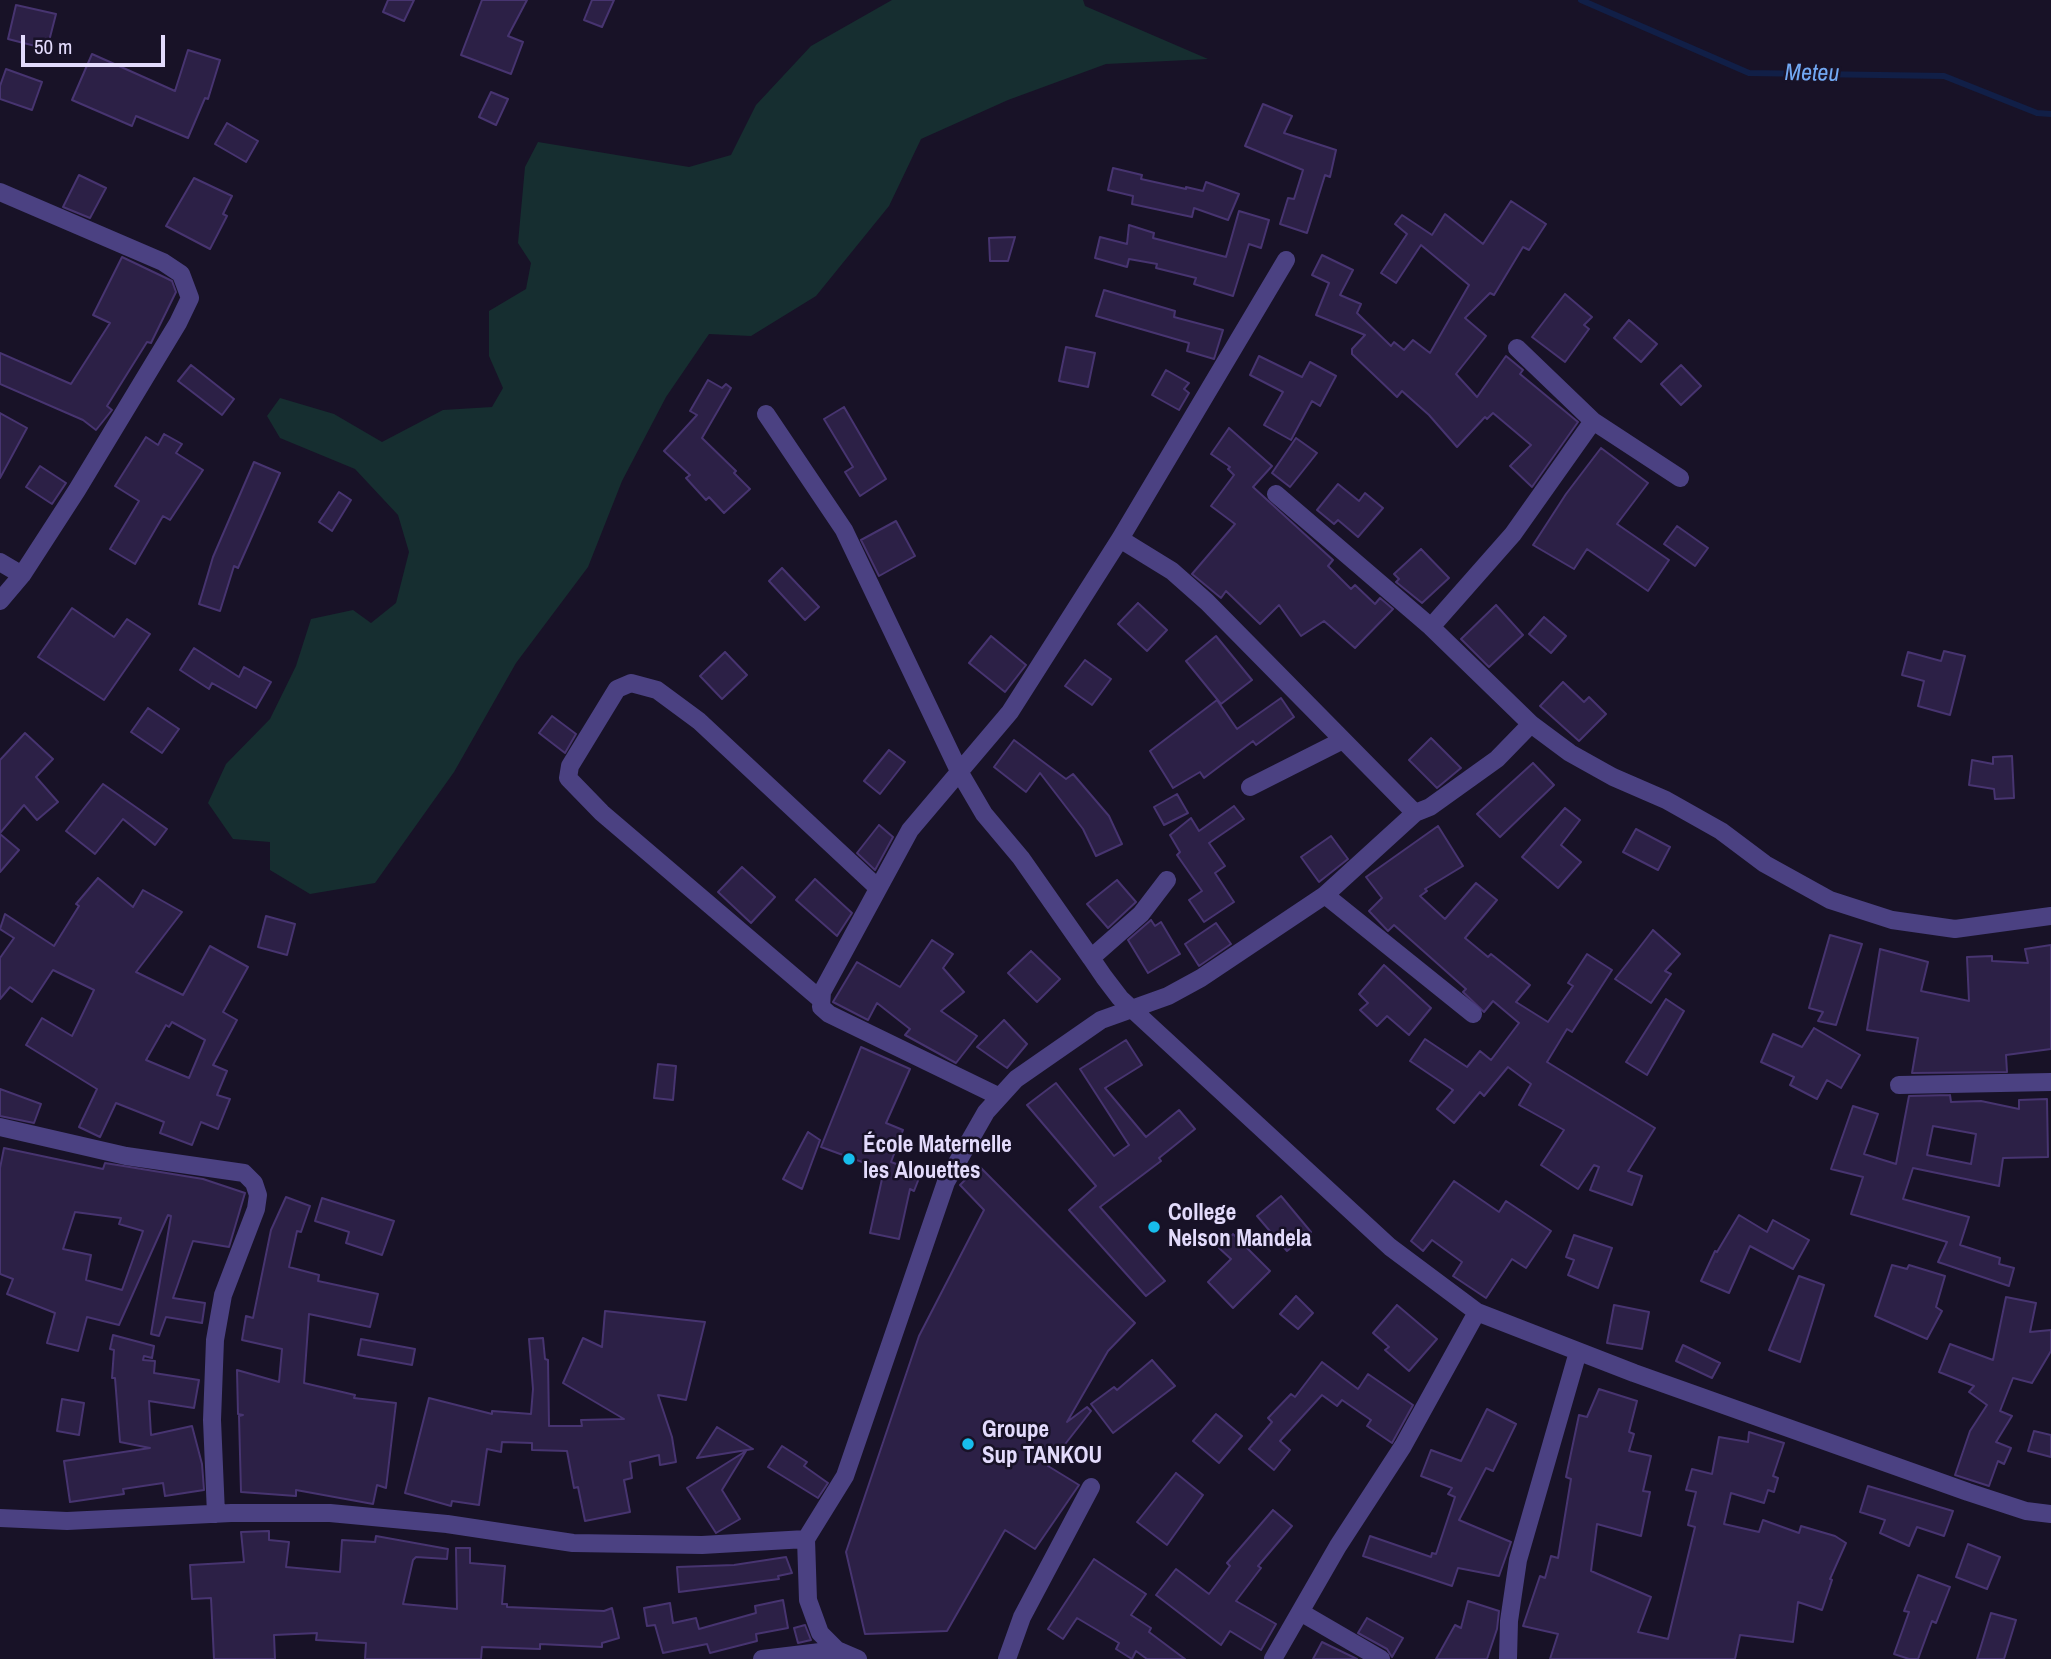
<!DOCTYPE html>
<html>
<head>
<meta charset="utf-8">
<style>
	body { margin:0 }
	#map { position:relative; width:2051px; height:1659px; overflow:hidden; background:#181227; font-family:"Archivo Narrow",sans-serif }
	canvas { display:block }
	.scale { position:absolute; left:21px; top:35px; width:144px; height:32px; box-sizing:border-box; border:4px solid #e3dbfc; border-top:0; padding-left:9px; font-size:21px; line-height:24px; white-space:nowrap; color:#e3dbfc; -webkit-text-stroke:5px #181227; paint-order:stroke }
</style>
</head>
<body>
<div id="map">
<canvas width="2051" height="1659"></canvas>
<div class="scale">50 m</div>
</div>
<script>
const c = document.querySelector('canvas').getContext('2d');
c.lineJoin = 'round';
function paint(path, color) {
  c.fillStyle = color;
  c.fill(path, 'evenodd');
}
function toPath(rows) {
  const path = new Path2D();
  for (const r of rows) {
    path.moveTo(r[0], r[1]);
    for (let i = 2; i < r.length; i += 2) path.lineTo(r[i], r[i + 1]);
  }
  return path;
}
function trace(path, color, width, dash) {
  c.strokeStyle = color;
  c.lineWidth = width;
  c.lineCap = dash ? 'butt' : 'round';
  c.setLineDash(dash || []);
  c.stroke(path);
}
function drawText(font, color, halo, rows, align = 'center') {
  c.font = font + ' "Archivo Narrow",sans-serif';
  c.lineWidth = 5;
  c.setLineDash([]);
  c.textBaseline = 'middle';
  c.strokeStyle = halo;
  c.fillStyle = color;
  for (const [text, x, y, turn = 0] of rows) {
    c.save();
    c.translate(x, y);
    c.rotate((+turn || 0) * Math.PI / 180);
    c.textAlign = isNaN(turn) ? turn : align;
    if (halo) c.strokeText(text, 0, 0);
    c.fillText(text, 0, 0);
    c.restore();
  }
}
const green = toPath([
	[892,0,1083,0,1085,6,1208,59,1106,64,1008,100,921,139,889,206,816,296,751,336,709,334,666,397,622,481,588,567,516,663,454,772,375,883,310,894,270,870,270,842,233,839,208,803,226,764,270,719,296,666,311,619,353,610,371,623,396,603,409,552,398,515,355,469,280,438,267,416,280,398,334,414,382,442,443,410,492,407,503,388,489,356,489,311,526,289,531,263,518,243,525,167,538,142,689,167,731,155,756,105,811,46]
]);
const stream = toPath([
	[1581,0,1749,73,1944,76,2037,113,2051,114]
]);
const building = toPath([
	[388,0,414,0,404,21,383,12,388,0],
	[482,0,527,0,508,36,523,42,511,74,461,55,482,0],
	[592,0,614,0,602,27,584,20,592,0],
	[16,5,56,14,47,49,8,39,16,5],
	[188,50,220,60,208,99,205,98,188,138,136,116,132,126,72,100,92,54,175,91,188,50],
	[6,69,42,82,32,110,0,99,0,86,6,69],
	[491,92,508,99,496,125,479,117,491,92],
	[1263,104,1292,116,1284,133,1336,150,1330,177,1325,175,1307,233,1280,224,1288,198,1294,199,1303,170,1245,146,1263,104],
	[227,123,258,141,246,162,215,144,227,123],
	[1113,168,1142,175,1141,179,1186,189,1186,187,1203,191,1206,182,1239,194,1228,220,1194,208,1192,217,1132,204,1133,196,1108,190,1113,168],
	[79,175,106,188,90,218,63,207,79,175],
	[194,178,232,196,223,214,227,216,210,249,166,226,194,178],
	[1511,201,1546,224,1529,250,1523,247,1494,295,1490,293,1465,318,1486,336,1456,374,1477,397,1506,356,1523,370,1520,374,1578,422,1532,487,1510,466,1531,445,1493,413,1487,419,1485,417,1457,447,1429,415,1402,391,1397,397,1352,354,1352,349,1365,335,1316,315,1329,283,1312,275,1322,255,1353,270,1340,295,1361,304,1357,313,1391,346,1394,342,1404,350,1413,340,1430,353,1469,285,1421,245,1396,283,1381,273,1407,234,1395,224,1402,215,1432,235,1445,214,1483,244,1511,201],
	[1239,211,1269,220,1261,248,1249,244,1233,296,1194,284,1196,278,1156,268,1157,264,1129,259,1127,267,1095,258,1100,237,1127,244,1129,225,1154,233,1153,238,1226,257,1239,211],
	[1015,237,1008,261,990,261,989,238,1015,237],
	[122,257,166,278,172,281,176,292,151,343,147,342,107,406,112,410,96,430,83,420,0,384,0,353,71,384,110,323,93,315,122,257],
	[1104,290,1175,311,1174,317,1223,330,1214,359,1187,351,1189,343,1096,316,1104,290],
	[1565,294,1592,317,1584,325,1589,329,1565,362,1532,337,1565,294],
	[1629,320,1657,344,1641,362,1614,338,1629,320],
	[1066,347,1095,353,1088,387,1059,381,1066,347],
	[1259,356,1302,377,1310,362,1336,376,1320,406,1312,401,1291,440,1264,425,1283,392,1250,375,1259,356],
	[191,365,234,399,222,415,178,381,191,365],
	[1681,365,1701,386,1681,405,1661,384,1681,365],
	[1166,370,1189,383,1184,389,1189,393,1179,410,1152,395,1166,370],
	[708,380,722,388,726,384,731,388,702,438,736,471,734,473,750,489,724,513,709,497,706,500,686,478,690,475,664,451,697,415,690,411,708,380],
	[844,407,886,479,860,496,845,472,853,467,824,419,844,407],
	[0,413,27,428,0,478,0,413],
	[1229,428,1272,466,1253,487,1333,560,1328,566,1351,589,1355,585,1375,604,1380,598,1393,609,1355,648,1324,621,1301,636,1279,605,1260,624,1226,591,1221,598,1192,574,1235,524,1211,506,1234,475,1228,469,1230,467,1211,454,1229,428],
	[164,434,182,444,176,453,203,470,170,520,163,516,135,564,110,549,139,501,115,486,146,437,158,445,164,434],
	[1296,438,1317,453,1290,487,1272,473,1296,438],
	[1601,448,1648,483,1617,524,1669,560,1648,591,1587,549,1574,569,1533,545,1566,494,1601,448],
	[254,462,280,473,238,568,234,566,220,611,199,604,213,557,254,462],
	[40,466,66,483,52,504,26,487,40,466],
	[1338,484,1359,501,1365,493,1383,508,1358,537,1338,520,1334,524,1317,510,1338,484],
	[339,492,351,500,332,531,319,522,339,492],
	[896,521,915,556,879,576,861,540,896,521],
	[1677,526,1708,548,1695,566,1664,544,1677,526],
	[1421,549,1449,578,1422,603,1396,582,1399,579,1394,574,1421,549],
	[782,568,819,607,805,620,769,581,782,568],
	[1138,603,1167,630,1147,651,1118,624,1138,603],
	[1496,605,1523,635,1489,667,1461,639,1496,605],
	[72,608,114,637,127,619,150,634,104,700,38,657,72,608],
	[1544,617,1566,636,1551,653,1529,634,1544,617],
	[991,636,1026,665,1005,692,969,663,991,636],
	[1216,636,1252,680,1221,704,1186,661,1216,636],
	[194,648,239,677,244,667,271,682,256,708,212,683,209,689,180,670,194,648],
	[1944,651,1965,656,1950,715,1918,706,1924,681,1902,675,1908,652,1941,661,1944,651],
	[725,652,747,675,722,699,700,676,725,652],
	[1085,660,1111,679,1092,705,1065,686,1085,660],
	[1563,682,1584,702,1589,697,1606,714,1579,741,1540,706,1563,682],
	[1281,698,1294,717,1256,745,1253,741,1204,778,1200,772,1173,788,1150,751,1217,700,1237,729,1281,698],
	[148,708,179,729,162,753,131,732,148,708],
	[552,716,576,734,565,753,539,733,552,716],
	[25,733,53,759,36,777,58,802,37,820,24,805,0,833,0,760,25,733],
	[1431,738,1461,768,1437,788,1409,760,1431,738],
	[1014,740,1066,779,1073,774,1109,816,1122,844,1096,856,1083,829,1040,773,1026,792,994,767,1014,740],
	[889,750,905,762,880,794,864,781,889,750],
	[2012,756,2014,798,1995,799,1994,789,1969,785,1972,760,1993,764,1993,757,2012,756],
	[1533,763,1554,785,1500,837,1477,814,1533,763],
	[103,784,167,829,155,845,123,819,95,854,66,831,103,784],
	[1177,794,1188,813,1164,825,1154,807,1177,794],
	[1234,806,1244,819,1209,843,1225,866,1215,873,1234,902,1204,922,1189,900,1202,891,1177,855,1180,852,1170,835,1191,818,1199,831,1234,806],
	[1565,808,1580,820,1561,845,1581,862,1558,888,1522,857,1565,808],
	[879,825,893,837,875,870,857,853,879,825],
	[1438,826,1463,866,1425,889,1427,891,1420,896,1445,919,1476,883,1497,900,1465,938,1488,957,1491,954,1530,985,1516,1002,1548,1022,1573,986,1568,983,1587,954,1612,970,1572,1032,1567,1029,1547,1062,1655,1128,1628,1171,1642,1176,1632,1205,1590,1190,1599,1167,1594,1165,1578,1189,1541,1165,1564,1130,1519,1105,1531,1084,1508,1067,1484,1096,1480,1092,1454,1123,1437,1109,1453,1090,1410,1061,1425,1039,1467,1067,1480,1051,1491,1060,1519,1023,1493,1001,1484,1012,1463,992,1466,989,1394,925,1388,931,1369,911,1382,898,1366,877,1438,826],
	[1636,829,1670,847,1658,870,1623,852,1636,829],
	[0,834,19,850,0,872,0,834],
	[1331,836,1348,859,1319,882,1301,857,1331,836],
	[742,867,775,897,751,923,718,892,742,867],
	[98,878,133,907,143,890,182,912,136,972,183,995,210,946,248,967,223,1012,237,1020,213,1065,227,1071,217,1095,230,1099,218,1129,201,1122,192,1145,160,1133,164,1122,116,1103,100,1137,79,1127,97,1089,26,1045,42,1018,72,1036,94,990,53,970,32,1002,10,987,0,999,0,958,14,938,0,929,5,914,54,946,79,906,76,904,98,878],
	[172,1022,205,1040,189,1078,146,1060,166,1025,169,1027,172,1022],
	[815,879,852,913,837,936,796,900,815,879],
	[1117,880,1136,902,1108,928,1087,904,1117,880],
	[266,916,295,924,287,955,258,947,266,916],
	[1151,920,1155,926,1161,922,1180,954,1148,973,1128,940,1151,920],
	[1216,923,1231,944,1199,966,1185,944,1216,923],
	[1653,930,1680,954,1665,971,1671,974,1651,1003,1615,979,1653,930],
	[1830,935,1862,944,1836,1025,1818,1021,1823,1012,1809,1008,1830,935],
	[932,940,953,954,943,968,964,992,941,1011,977,1036,956,1063,905,1035,910,1029,877,1003,868,1020,833,1002,857,962,900,987,932,940],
	[2051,945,2051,1049,2006,1055,2007,1072,1912,1073,1918,1038,1867,1030,1880,949,1928,962,1921,991,1969,1001,1967,957,1992,956,1992,961,2028,963,2025,949,2051,945],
	[1031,951,1060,979,1037,1002,1008,973,1031,951],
	[1384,965,1431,1008,1409,1035,1387,1016,1377,1026,1360,1010,1368,1003,1359,994,1384,965],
	[1666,999,1684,1011,1647,1075,1626,1062,1666,999],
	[1004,1020,1027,1044,1007,1068,977,1047,1004,1020],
	[1814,1028,1860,1055,1841,1088,1827,1080,1817,1099,1790,1085,1794,1077,1761,1062,1773,1034,1802,1047,1814,1028],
	[1126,1040,1142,1065,1105,1088,1146,1137,1179,1110,1195,1129,1159,1158,1161,1161,1100,1207,1165,1281,1146,1296,1069,1210,1096,1186,1027,1105,1056,1083,1114,1156,1129,1145,1080,1069,1126,1040],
	[861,1047,910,1069,886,1123,903,1130,891,1162,921,1173,914,1191,910,1189,899,1239,870,1233,884,1170,821,1147,861,1047],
	[658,1064,676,1066,673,1100,654,1098,658,1064],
	[0,1089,41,1104,34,1123,0,1116,0,1089],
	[1950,1095,1951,1102,1981,1101,2019,1109,2019,1100,2047,1099,2048,1157,2003,1158,1999,1186,1913,1168,1903,1199,1969,1217,1960,1245,2000,1258,1999,1264,2014,1268,2009,1286,1938,1262,1947,1242,1851,1214,1863,1177,1831,1169,1853,1106,1878,1114,1864,1154,1896,1164,1909,1096,1950,1095],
	[1933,1126,1976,1134,1971,1164,1927,1155,1933,1126],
	[808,1132,820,1140,802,1189,783,1179,808,1132],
	[4,1148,103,1169,105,1163,203,1179,245,1193,229,1247,193,1241,173,1298,205,1303,202,1323,166,1317,159,1336,151,1334,171,1216,168,1215,119,1325,87,1317,78,1351,47,1343,55,1313,7,1294,13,1279,0,1274,0,1168,4,1148],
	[75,1212,121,1218,119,1224,143,1231,122,1290,86,1280,91,1255,63,1249,75,1212],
	[979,1166,1135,1323,1108,1351,1067,1422,1087,1407,1091,1411,1048,1466,1079,1485,1035,1549,1005,1530,947,1631,865,1634,846,1552,919,1336,984,1210,960,1185,979,1166],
	[1454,1181,1499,1212,1506,1201,1551,1231,1526,1268,1512,1259,1486,1298,1453,1276,1462,1262,1432,1240,1423,1251,1411,1241,1454,1181],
	[1281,1196,1311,1232,1287,1251,1257,1216,1281,1196],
	[286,1197,310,1206,301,1232,297,1231,289,1267,319,1275,318,1281,378,1294,370,1327,309,1314,304,1383,355,1395,354,1398,396,1403,386,1488,377,1485,373,1504,296,1490,296,1496,241,1492,239,1416,243,1415,238,1414,237,1370,279,1382,282,1349,242,1340,246,1316,253,1318,271,1230,286,1197],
	[322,1198,394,1221,382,1255,346,1243,349,1232,315,1221,322,1198],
	[1739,1215,1767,1232,1773,1220,1809,1240,1793,1269,1750,1246,1729,1293,1701,1281,1715,1251,1717,1252,1739,1215],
	[1233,1234,1270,1271,1233,1308,1208,1282,1231,1259,1219,1248,1233,1234],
	[1574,1235,1612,1248,1598,1288,1568,1275,1574,1260,1566,1257,1574,1235],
	[1892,1265,1907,1269,1909,1265,1945,1276,1936,1307,1942,1311,1927,1339,1875,1316,1892,1265],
	[1799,1276,1824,1285,1800,1362,1769,1350,1799,1276],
	[1296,1296,1313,1313,1298,1329,1280,1314,1296,1296],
	[2006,1297,2036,1303,2030,1332,2051,1330,2051,1351,2032,1383,2013,1378,2000,1411,2012,1416,1996,1442,2011,1448,2004,1464,1998,1461,1989,1486,1955,1475,1970,1431,1987,1405,1969,1392,1974,1386,1939,1372,1950,1344,1993,1360,2006,1297],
	[1397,1305,1437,1339,1409,1371,1385,1350,1389,1347,1373,1333,1397,1305],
	[1614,1305,1649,1312,1642,1349,1607,1343,1614,1305],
	[605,1311,705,1322,686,1400,658,1395,672,1437,676,1462,660,1465,659,1455,630,1462,632,1478,624,1480,630,1512,585,1521,578,1487,574,1488,567,1451,532,1450,532,1443,502,1442,501,1452,487,1449,479,1505,452,1501,451,1506,405,1493,429,1398,492,1414,492,1411,531,1414,533,1389,529,1339,543,1338,545,1359,548,1360,549,1426,582,1426,581,1420,624,1419,563,1383,583,1338,602,1347,605,1311],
	[113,1335,154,1346,152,1358,144,1356,143,1360,155,1361,154,1373,199,1380,194,1408,149,1401,151,1435,192,1426,202,1464,204,1490,165,1496,163,1483,123,1489,124,1494,70,1502,64,1461,150,1448,120,1442,115,1378,112,1378,114,1350,110,1349,113,1335],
	[361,1339,415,1349,412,1365,358,1355,361,1339],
	[1683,1345,1720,1363,1712,1378,1676,1361,1683,1345],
	[1152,1360,1175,1386,1113,1433,1091,1404,1114,1387,1117,1390,1152,1360],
	[1322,1362,1358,1389,1368,1374,1413,1405,1392,1443,1367,1426,1371,1420,1342,1400,1337,1406,1322,1395,1280,1441,1290,1450,1274,1470,1249,1449,1272,1422,1268,1418,1291,1394,1295,1397,1322,1362],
	[1599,1389,1637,1401,1629,1432,1634,1434,1629,1451,1651,1456,1643,1491,1650,1492,1641,1536,1597,1524,1591,1571,1651,1597,1638,1632,1668,1639,1695,1527,1688,1525,1696,1492,1686,1490,1692,1469,1712,1474,1719,1437,1748,1442,1749,1432,1784,1443,1773,1476,1778,1478,1774,1492,1768,1490,1764,1503,1731,1493,1724,1524,1759,1532,1763,1520,1799,1533,1801,1526,1835,1536,1846,1543,1830,1579,1832,1580,1822,1610,1798,1602,1793,1642,1740,1635,1735,1659,1550,1659,1558,1634,1523,1626,1540,1576,1545,1578,1551,1556,1558,1558,1571,1479,1566,1477,1579,1415,1587,1417,1599,1389],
	[62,1399,84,1403,79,1435,57,1431,62,1399],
	[1487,1409,1516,1424,1493,1471,1486,1468,1459,1520,1511,1542,1499,1576,1458,1568,1452,1586,1363,1556,1370,1536,1431,1557,1432,1553,1436,1554,1455,1497,1448,1494,1452,1488,1421,1476,1431,1450,1461,1461,1487,1409],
	[1216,1414,1242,1436,1219,1463,1193,1441,1216,1414],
	[717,1427,753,1449,697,1458,717,1427],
	[2034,1431,2051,1435,2051,1457,2028,1451,2034,1431],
	[782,1446,807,1462,804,1466,828,1483,818,1498,768,1467,782,1446],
	[746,1451,722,1490,740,1519,716,1533,687,1488,746,1451],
	[1176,1473,1203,1495,1167,1545,1137,1522,1176,1473],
	[1868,1486,1953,1511,1944,1536,1917,1527,1909,1546,1880,1533,1885,1520,1860,1512,1868,1486],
	[1273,1510,1292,1526,1258,1566,1261,1568,1236,1601,1276,1624,1261,1650,1230,1631,1221,1645,1156,1595,1176,1569,1209,1594,1230,1566,1227,1563,1273,1510],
	[269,1531,269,1540,289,1542,286,1567,340,1572,342,1540,375,1542,376,1536,448,1549,447,1559,416,1557,413,1560,403,1604,457,1609,456,1548,470,1548,470,1563,505,1566,502,1604,507,1604,507,1607,604,1611,612,1608,619,1638,602,1643,602,1647,540,1644,540,1649,482,1647,481,1659,365,1659,366,1643,316,1640,317,1633,274,1635,275,1659,214,1659,211,1598,192,1599,190,1565,244,1562,241,1532,269,1531],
	[1968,1544,2000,1557,1987,1589,1956,1577,1968,1544],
	[786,1557,792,1573,778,1576,779,1579,679,1592,677,1567,734,1565,786,1557],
	[1094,1559,1146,1594,1131,1615,1151,1628,1149,1632,1185,1659,1147,1659,1136,1651,1132,1659,1116,1649,1119,1643,1077,1618,1063,1639,1048,1629,1094,1559],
	[1918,1575,1950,1587,1936,1623,1932,1621,1918,1659,1909,1659,1894,1654,1909,1612,1904,1611,1918,1575],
	[783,1600,788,1628,756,1634,757,1641,710,1653,707,1644,663,1653,655,1625,647,1626,644,1608,670,1603,673,1623,696,1618,699,1629,756,1613,755,1606,783,1600],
	[1468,1601,1499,1611,1497,1629,1487,1659,1436,1659,1455,1625,1461,1628,1468,1601],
	[1991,1613,2016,1620,2004,1659,1977,1659,1991,1613],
	[1367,1618,1403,1638,1392,1657,1387,1649,1358,1633,1367,1618],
	[805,1625,811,1640,798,1643,794,1628,805,1625],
	[1322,1642,1357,1659,1313,1659,1322,1642]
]);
const minor = toPath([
	[0,192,163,262,181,274,190,298,178,323,77,490,22,575,0,601],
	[1517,348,1593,421,1680,478],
	[766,414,844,530,960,773,984,814,1021,858,1091,958],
	[1276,494,1431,627,1531,724,1570,753,1613,777,1666,800,1721,831,1765,864,1830,900,1892,920,1955,929,2051,916],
	[1120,539,1172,571,1207,602,1415,813],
	[0,562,22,575],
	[1431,627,1513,534,1593,421],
	[1250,787,1341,741],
	[1167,880,1141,914,1091,958,1104,977,1120,998,1390,1247,1477,1312,1634,1373,1968,1492,2026,1511,2051,1514],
	[1325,895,1473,1014],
	[820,999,602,813,568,778,570,766,617,689,631,683,657,690,699,721,878,888],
	[1899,1085,2051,1082],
	[998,1096,829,1014,821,1007,822,992,910,830,1010,712,1120,539,1286,260],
	[0,1127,126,1156,244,1173,254,1183,258,1195,256,1209,223,1295,215,1340,212,1420,216,1514],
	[0,1518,67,1521,231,1513,330,1513,447,1524,573,1543,702,1545,806,1539],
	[1302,1613,1381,1659],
	[762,1659,837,1650],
	[858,1659,837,1650,820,1633,808,1600,806,1539,845,1476,946,1182,986,1112,1016,1079,1101,1020,1168,996,1201,978,1325,895,1415,813,1430,807,1497,759,1531,724],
	[1007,1659,1022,1617,1091,1487],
	[1273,1659,1338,1546,1403,1446,1477,1312],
	[1508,1659,1509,1621,1518,1560,1578,1352]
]);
const markers = [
	[849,1159,7,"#17bdec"],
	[1154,1227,7,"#17bdec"],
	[968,1444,7,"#17bdec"]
];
const poiNames = [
	["École Maternelle",863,1146],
	["les Alouettes",863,1172],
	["College",1168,1214],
	["Nelson Mandela",1168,1240],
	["Groupe",982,1431],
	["Sup TANKOU",982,1457]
];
const waterNames = [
	["Meteu",1812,74,1]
];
paint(green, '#162e30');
trace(stream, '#111f47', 6);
paint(building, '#2c2046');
trace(building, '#473470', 2);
trace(minor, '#4b4182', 18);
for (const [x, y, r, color] of markers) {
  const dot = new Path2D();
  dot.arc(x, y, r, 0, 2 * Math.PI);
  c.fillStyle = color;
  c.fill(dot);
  trace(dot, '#181227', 2.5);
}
drawText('bold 23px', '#e3dbfc', '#181227', poiNames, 'left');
drawText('italic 24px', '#72a8f3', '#181227', waterNames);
</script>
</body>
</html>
